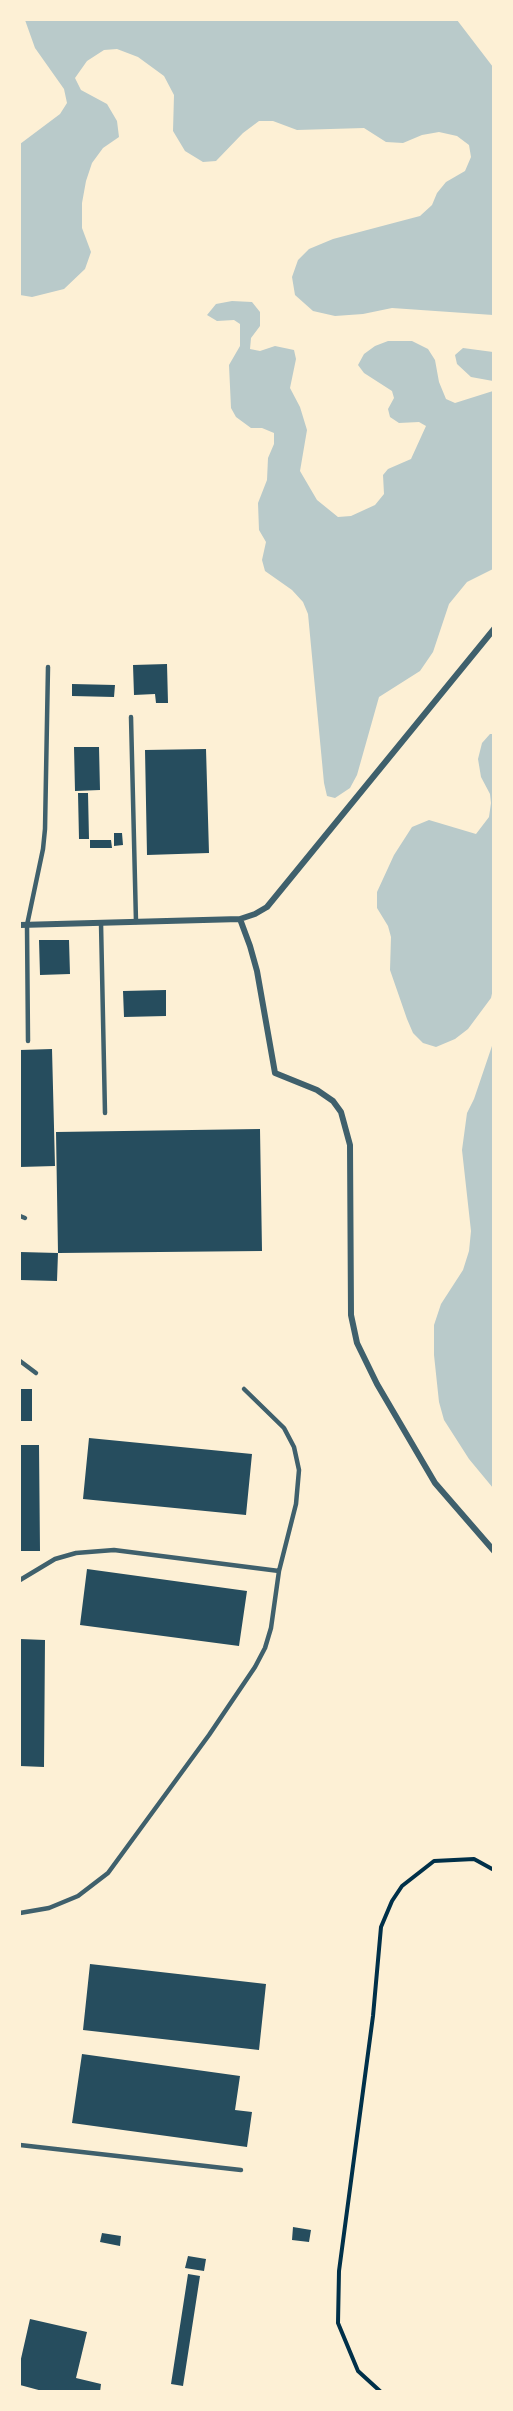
<!DOCTYPE html>
<html>
<head>
<meta charset="utf-8">
<style>
	body { margin:0 }
	#map { position:relative; width:513px; height:2411px; overflow:hidden; background:#fdf0d5; font-family:"Open Sans",sans-serif }
	canvas { display:block }
	.frame { position:absolute; inset:0; border:21px solid #fdf0d5; pointer-events:none }
</style>
</head>
<body>
<div id="map">
<canvas width="513" height="2411"></canvas>
<div class="frame"></div>
</div>
<script>
const c = document.querySelector('canvas').getContext('2d');
c.lineJoin = 'round';
function paint(path, color) {
  c.fillStyle = color;
  c.fill(path, 'evenodd');
}
function toPath(rows) {
  const path = new Path2D();
  for (const r of rows) {
    path.moveTo(r[0], r[1]);
    for (let i = 2; i < r.length; i += 2) path.lineTo(r[i], r[i + 1]);
  }
  return path;
}
function trace(path, color, width, dash) {
  c.strokeStyle = color;
  c.lineWidth = width;
  c.lineCap = dash ? 'butt' : 'round';
  c.setLineDash(dash || []);
  c.stroke(path);
}
const green = toPath([
	[25,20,457,20,493,67,493,315,392,308,363,314,335,316,313,311,295,295,292,277,298,260,309,249,333,239,420,216,432,205,437,193,446,182,465,171,471,157,469,145,457,136,439,132,422,135,403,143,386,142,364,128,297,130,273,121,259,121,243,133,216,161,203,162,185,151,173,131,174,95,164,76,138,57,117,49,104,50,87,61,75,78,81,90,107,104,117,121,119,137,103,148,92,163,86,181,82,203,82,228,91,252,85,269,64,289,32,297,20,295,20,144,60,114,67,103,64,89,35,48],
	[232,301,252,302,260,312,260,326,251,338,250,349,260,351,275,346,294,350,296,359,290,388,300,407,307,430,300,471,317,500,338,517,351,516,375,505,384,494,383,475,388,469,411,459,426,426,419,422,399,423,390,417,388,409,394,398,392,391,364,373,358,365,364,354,375,346,388,341,412,341,428,349,435,360,439,382,446,399,455,403,493,391,493,569,467,582,449,604,433,652,420,671,379,697,357,775,350,788,335,798,327,796,324,783,308,614,303,602,292,590,265,571,262,560,266,542,259,530,258,503,267,480,268,458,274,444,274,433,262,428,251,428,236,417,231,408,229,365,240,346,240,324,234,320,217,321,207,315,216,304],
	[463,348,493,352,493,381,471,377,457,364,455,355],
	[490,734,493,734,493,989,491,998,468,1029,455,1039,436,1047,423,1043,413,1033,407,1019,390,970,391,937,388,926,377,908,377,892,394,855,412,827,429,820,476,834,489,817,491,803,490,794,481,777,478,759,482,743],
	[493,1043,494,1488,493,1488,469,1459,444,1420,439,1402,434,1355,434,1325,441,1304,463,1270,469,1251,471,1231,462,1150,467,1113,474,1099]
]);
const building = toPath([
	[167,664,168,703,156,703,155,694,134,695,133,665],
	[72,684,115,685,114,697,72,696],
	[74,747,99,747,100,790,75,791],
	[206,749,209,853,147,855,145,750],
	[78,793,88,793,89,839,79,839],
	[114,833,122,833,123,845,114,846],
	[90,840,111,840,112,848,90,848],
	[39,940,69,940,70,974,40,975],
	[166,990,166,1016,124,1017,123,991],
	[52,1049,55,1166,20,1167,20,1050],
	[260,1129,262,1251,58,1253,56,1132],
	[20,1252,58,1253,57,1281,20,1280],
	[20,1389,32,1389,32,1421,20,1421],
	[89,1438,252,1454,246,1515,83,1499],
	[20,1445,39,1445,40,1551,20,1551],
	[87,1569,247,1591,239,1646,80,1625],
	[20,1639,45,1640,44,1767,20,1766],
	[90,1964,266,1984,259,2050,83,2030],
	[82,2054,240,2076,235,2110,252,2112,247,2147,72,2123],
	[293,2227,311,2230,309,2242,292,2240],
	[102,2233,121,2236,120,2246,100,2242],
	[188,2256,206,2259,204,2271,185,2268],
	[188,2274,200,2276,183,2386,171,2384],
	[30,2319,87,2332,76,2378,101,2384,100,2392,46,2392,20,2385,20,2363]
]);
const path = toPath([
	[381,2392,358,2371,338,2323,339,2271,373,2016,381,1927,392,1901,402,1886,434,1861,474,1859,494,1870]
]);
const service = toPath([
	[131,717,136,922],
	[101,923,105,1113],
	[28,1041,27,925,43,849,45,829,48,667],
	[20,1216,25,1218],
	[20,1361,36,1373],
	[20,1580,55,1559,76,1553,114,1550,279,1571],
	[20,1913,49,1908,78,1896,108,1873,209,1735,255,1667,265,1648,271,1628,279,1571,296,1504,299,1470,294,1447,284,1428,244,1389],
	[20,2145,241,2170]
]);
const minor = toPath([
	[240,919,250,946,257,971,275,1073,317,1090,333,1101,341,1112,350,1145,351,1315,357,1343,377,1384,435,1483,494,1551],
	[20,925,240,919,255,914,267,907,494,629]
]);
paint(green, '#b9caca');
paint(building, '#264d5e');
trace(path, '#003049', 4);
trace(service, '#3f606c', 4.5);
trace(minor, '#3f606c', 6);
</script>
</body>
</html>
